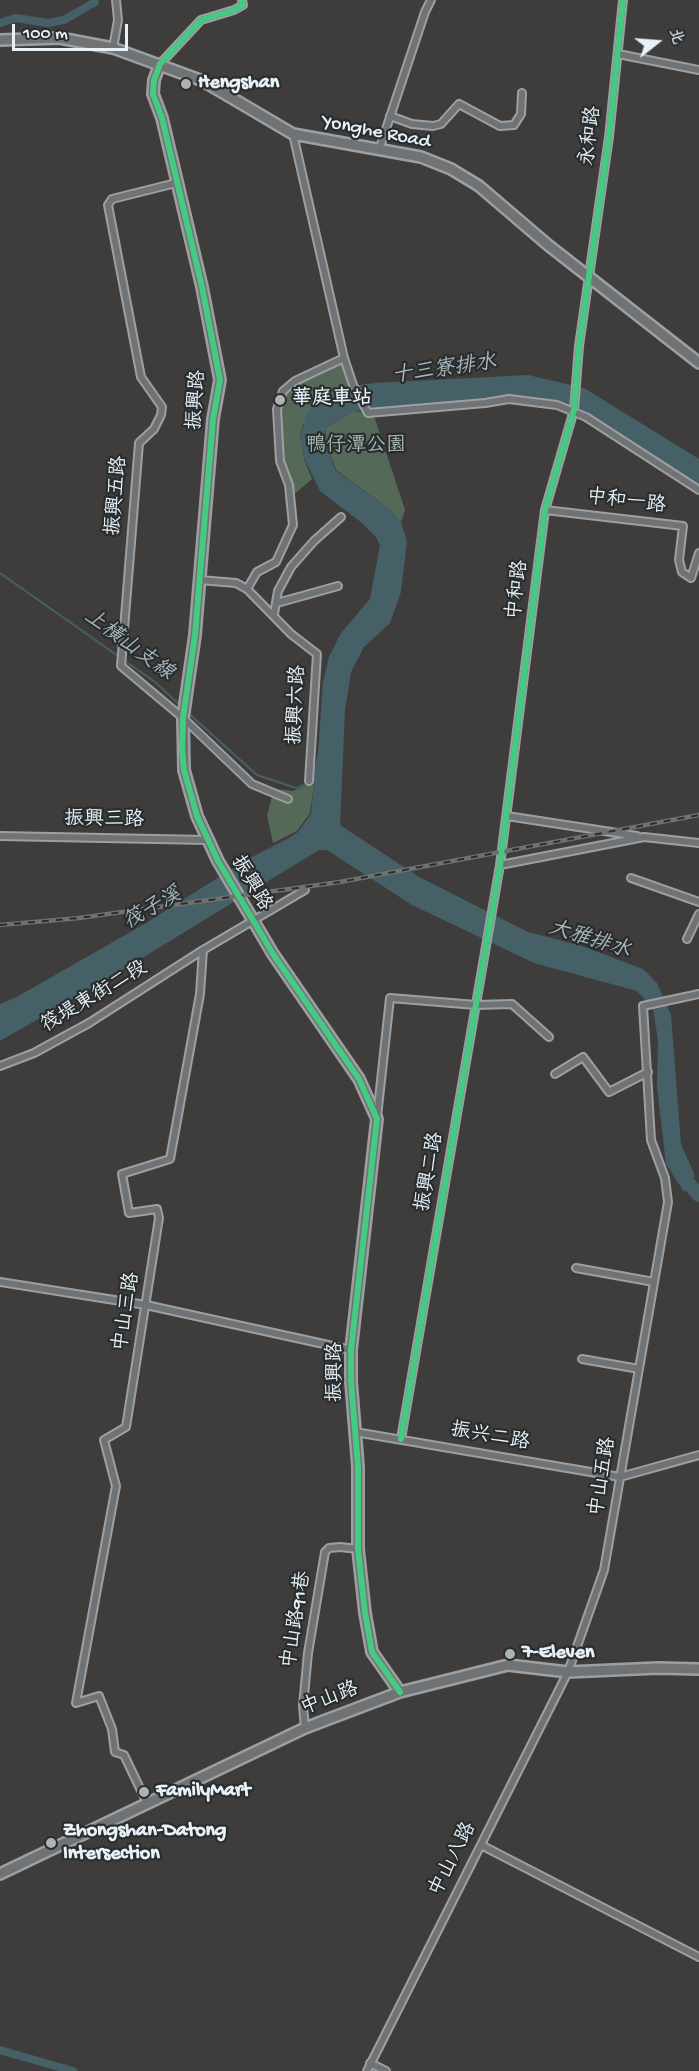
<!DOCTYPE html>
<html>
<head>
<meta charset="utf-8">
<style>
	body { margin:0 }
	#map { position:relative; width:699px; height:2071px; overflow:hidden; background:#3e3d3c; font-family:"Gochi Hand","LXGW WenKai TC",sans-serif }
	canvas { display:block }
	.north { position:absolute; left:627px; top:12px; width:60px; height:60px; -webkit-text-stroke:4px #2a2d2e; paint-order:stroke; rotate:73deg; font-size:16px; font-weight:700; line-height:24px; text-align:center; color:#e8f1f8 }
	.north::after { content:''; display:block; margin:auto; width:21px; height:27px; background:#e8f1f8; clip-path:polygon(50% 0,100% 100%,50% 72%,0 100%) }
	.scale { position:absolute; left:12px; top:24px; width:116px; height:27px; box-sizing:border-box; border:3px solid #e8f1f8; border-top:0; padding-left:8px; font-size:18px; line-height:21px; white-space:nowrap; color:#e8f1f8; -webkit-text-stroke:4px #2a2d2e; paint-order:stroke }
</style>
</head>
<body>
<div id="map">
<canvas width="699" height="2071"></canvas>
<div class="north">北</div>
<div class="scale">100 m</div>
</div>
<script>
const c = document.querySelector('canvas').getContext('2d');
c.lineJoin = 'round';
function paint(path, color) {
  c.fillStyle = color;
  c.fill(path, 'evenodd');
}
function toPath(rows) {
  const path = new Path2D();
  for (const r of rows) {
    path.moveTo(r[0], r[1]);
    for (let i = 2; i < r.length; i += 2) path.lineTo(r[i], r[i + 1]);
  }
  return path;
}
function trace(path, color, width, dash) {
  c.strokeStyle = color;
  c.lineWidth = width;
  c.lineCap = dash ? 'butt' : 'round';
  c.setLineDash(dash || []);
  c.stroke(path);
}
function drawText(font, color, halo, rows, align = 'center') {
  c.font = font + ' "Gochi Hand","LXGW WenKai TC",sans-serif';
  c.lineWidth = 4.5;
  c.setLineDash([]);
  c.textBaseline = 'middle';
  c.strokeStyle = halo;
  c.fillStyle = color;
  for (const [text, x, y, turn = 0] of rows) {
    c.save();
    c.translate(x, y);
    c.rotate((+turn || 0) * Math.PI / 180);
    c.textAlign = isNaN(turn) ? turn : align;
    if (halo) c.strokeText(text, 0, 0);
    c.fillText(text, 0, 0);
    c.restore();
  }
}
const green = toPath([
	[344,359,353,385,321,394,305,419,328,426,354,411,373,413,405,510,401,522,388,508,336,470,325,441,326,430,303,424,300,435,304,459,312,479,291,497,280,460,278,409,283,391,295,382],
	[307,785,314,785,310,813,297,831,273,843,267,816,273,792,276,789,293,791]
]);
const water = toPath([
	[528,375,584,388,699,459,699,487,580,409,554,402,484,401,354,411,329,425,325,432,325,441,335,470,388,508,401,522,407,541,401,592,390,623,364,647,351,672,345,711,340,825,419,877,528,932,582,946,643,969,657,983,671,1015,681,1144,695,1176,684,1192,666,1164,657,1087,658,1041,653,1008,637,991,534,963,412,905,327,850,319,850,106,980,0,1041,0,1004,15,998,141,926,248,859,289,838,298,832,311,814,314,785,311,783,318,753,323,682,329,657,341,633,370,599,380,545,376,537,362,523,320,491,304,458,300,435,308,412,321,394,344,387,375,383]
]);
const stream = toPath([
	[95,2,96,0],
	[0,573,155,682,181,706],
	[187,712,257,775,296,788,310,783]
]);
const canal = toPath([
	[0,23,16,18,48,23,64,20,95,2],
	[0,2050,73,2071]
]);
const river = toPath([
	[681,1171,681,1175,699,1195]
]);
const street = toPath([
	[113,48,118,20,116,0],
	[618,54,699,70],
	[160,64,201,20,234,10,243,5,242,0],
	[390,116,412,124,433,126,441,124,459,104,500,126,514,125,521,114,522,93],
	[293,134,344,358,353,385,368,413,485,403,509,399,557,405,586,417,699,490],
	[379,150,425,12,431,0],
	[176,183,112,199,108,205,141,377,162,407,161,415,154,429,139,443,121,666,183,718,252,784,288,799],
	[545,510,683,526,679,560,682,572,691,578,699,553],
	[200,580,236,583,247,589,291,634,317,654,309,781],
	[247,589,257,572,276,562,293,525,289,485,280,461,277,409,283,391,295,381,344,358],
	[277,603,338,586],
	[274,614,278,591,291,567,314,541,341,517],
	[507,816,637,836],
	[0,836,207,840],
	[500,865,644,837,699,843],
	[631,878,699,902],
	[687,939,699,914],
	[0,1066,34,1053,89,1023,203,950],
	[555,1074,583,1057,609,1092,648,1072],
	[377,1117,390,998,476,1005,512,1004,549,1037],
	[576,1268,654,1282],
	[0,1282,146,1305,351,1350],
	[582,1359,639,1369],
	[355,1432,620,1477,699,1455],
	[401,1439,500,865,545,510,574,410,579,346,609,137,623,0],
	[305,1728,303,1706,308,1653,325,1552,329,1548,340,1547,358,1549],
	[147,1803,124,1755,115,1752,112,1729,99,1696,76,1703,116,1486,104,1440,126,1427,159,1218,157,1209,129,1213,122,1174,170,1159,200,994,203,950,305,890],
	[481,1845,699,1957],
	[370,2063,386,2071],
	[367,2071,568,1672,604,1570,668,1202,665,1178,651,1140,643,1006,699,994]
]);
const secondary = toPath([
	[0,40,60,38,113,48,203,81,293,134,421,157,451,169,479,186,548,245,699,363],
	[160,64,154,80,153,94,162,118,202,287,220,380,213,419,195,635,183,718,184,770,197,816,218,861,273,954,359,1079,377,1119,351,1350,351,1381,358,1467,358,1549,365,1613,372,1652,400,1692],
	[0,1874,305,1728,400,1692,508,1665,568,1672,658,1668,699,1669]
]);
const rail = toPath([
	[0,925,79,918,340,882,699,815]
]);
const cycleway = toPath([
	[242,0,243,5,234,10,201,20,160,64,154,80,153,94,162,118,202,287,220,380,213,419,195,635,183,718,182,750,184,770,197,816,218,861,273,954,359,1079,377,1119,351,1350,351,1381,358,1467,358,1549,365,1613,372,1652,400,1692],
	[401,1439,500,865,545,510,574,410,579,346,609,137,623,0]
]);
const markers = [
	[186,84,6,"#acb2b6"],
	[280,400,6,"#acb2b6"],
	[510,1654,6,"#acb2b6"],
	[144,1792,6,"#acb2b6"],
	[51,1843,6,"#acb2b6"]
];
const poiNames = [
	["Hengshan",198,84],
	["華庭車站",292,400],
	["7-Eleven",522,1654],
	["FamilyMart",156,1792],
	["Zhongshan-Datong",63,1832],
	["Intersection",63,1855]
];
const streetNames = [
	["Yonghe Road",376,133,11],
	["永和路",592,136,-83],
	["振興路",198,400,-86],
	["振興五路",118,496,-85],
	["中和一路",626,503,7],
	["中和路",519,590,-83],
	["振興六路",298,705,-87],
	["振興三路",104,821,1],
	["振興路",250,884,59],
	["筏堤東街二段",95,998,-31],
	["振興二路",431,1172,-80],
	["中山三路",128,1312,-81],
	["振興路",337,1372,-90],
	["振兴二路",490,1438,10],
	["中山五路",604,1477,-81],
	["中山路91巷",298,1620,-81],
	["中山路",330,1700,-21],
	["中山八路",454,1860,-63]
];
const parkNames = [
	["鴨仔潭公園",356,447]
];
const waterNames = [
	["十三寮排水",444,371,-8],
	["上橫山支線",128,646,36],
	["筏子溪",153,910,-30],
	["大雅排水",589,941,17]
];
paint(green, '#556958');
paint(water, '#466067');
trace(stream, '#466067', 2);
trace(canal, '#466067', 8);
trace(river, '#466067', 14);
trace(street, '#9e9fa1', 10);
trace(secondary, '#9e9fa1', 14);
trace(street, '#6f7375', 6);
trace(secondary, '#6f7375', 9);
trace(rail, '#707272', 4.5);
trace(rail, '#2a2d2e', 2, [7]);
trace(cycleway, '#46c982', 6);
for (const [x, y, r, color] of markers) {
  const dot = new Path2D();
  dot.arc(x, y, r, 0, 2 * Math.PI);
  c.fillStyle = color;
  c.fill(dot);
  trace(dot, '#2a2d2e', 2);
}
drawText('bold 20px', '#e8f1f8', '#2a2d2e', poiNames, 'left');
drawText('20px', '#e8f1f8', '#2a2d2e', streetNames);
drawText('20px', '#a8b7b2', '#2a2d2e', parkNames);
drawText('italic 21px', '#a8b9c0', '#2a2d2e', waterNames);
</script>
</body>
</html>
